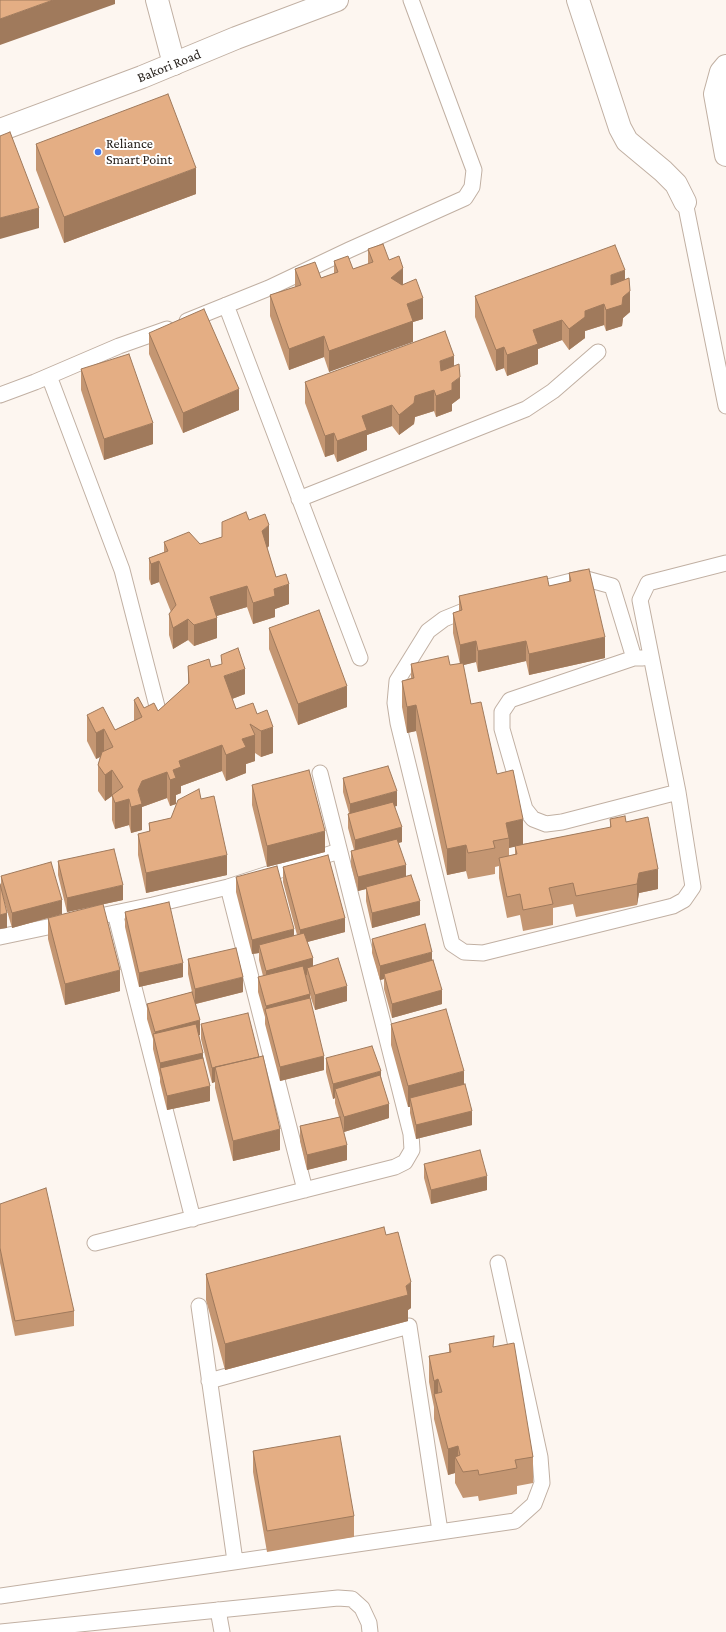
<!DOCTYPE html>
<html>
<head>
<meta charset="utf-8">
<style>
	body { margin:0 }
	canvas { display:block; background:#fdf6f0 }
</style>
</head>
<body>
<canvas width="726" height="1632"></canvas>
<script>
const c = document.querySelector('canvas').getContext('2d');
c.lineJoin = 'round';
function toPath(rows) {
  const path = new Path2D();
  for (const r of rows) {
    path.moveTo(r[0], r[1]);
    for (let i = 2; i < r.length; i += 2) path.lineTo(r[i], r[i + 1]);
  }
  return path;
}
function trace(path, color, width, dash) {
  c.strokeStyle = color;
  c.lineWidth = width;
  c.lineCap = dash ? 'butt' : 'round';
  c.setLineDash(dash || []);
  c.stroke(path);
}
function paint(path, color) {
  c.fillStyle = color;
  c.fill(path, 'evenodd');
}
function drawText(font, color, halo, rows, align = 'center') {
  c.font = font + ' "Crimson Pro",serif';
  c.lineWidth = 4;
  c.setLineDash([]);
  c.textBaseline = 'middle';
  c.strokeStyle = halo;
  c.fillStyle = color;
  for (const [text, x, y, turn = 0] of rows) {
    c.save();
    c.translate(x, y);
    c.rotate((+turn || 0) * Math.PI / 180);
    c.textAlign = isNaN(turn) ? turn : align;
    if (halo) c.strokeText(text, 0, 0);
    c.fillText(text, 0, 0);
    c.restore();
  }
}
const lane = toPath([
	[685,202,726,406],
	[226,305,360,658],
	[187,321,269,288,349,250,465,198,472,187,474,170,411,0],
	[49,376,122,570,160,718],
	[0,395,35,382,119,346,167,329],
	[299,499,526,409,553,391,598,352],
	[540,589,583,578,612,586,634,658],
	[471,608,444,619,428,631,397,681,395,703,398,723,452,944,464,952,483,953,673,906,684,900,693,887,678,792,640,600,648,583,726,563],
	[643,658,634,658,510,700,502,712,502,729,525,809,533,819,546,824,562,822,678,792],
	[228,887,305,1190],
	[115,913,193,1219],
	[0,937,153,905,228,887,339,851],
	[95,1243,395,1167,405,1162,412,1150,411,1134,320,773],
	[199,1306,235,1561],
	[209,1381,409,1326,440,1531],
	[0,1596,515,1521,534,1504,542,1483,540,1457,498,1263],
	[218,1610,222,1632],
	[0,1632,338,1598,352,1599,362,1608,369,1623,370,1632]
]);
const street = toPath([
	[157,0,174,64],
	[578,0,620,128,627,141,663,171,676,184,685,202],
	[726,66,721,72,715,94,726,155]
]);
const secondary = toPath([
	[0,130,142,77,236,38,337,0]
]);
const wall = toPath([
	[36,144,196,194,64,243,36,170],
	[368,249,389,260,423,319,413,322,329,372,324,357,289,370,270,316,270,295,295,287,295,269,321,278,334,274,334,261,353,269,368,264],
	[625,280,630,312,623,318,622,326,606,331,604,325,585,331,585,338,569,350,562,340,538,349,538,364,507,376,504,368,496,371,475,317,475,296],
	[149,333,239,410,183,433,149,354],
	[454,366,460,398,452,404,452,411,436,417,434,411,415,417,414,424,399,435,392,426,367,435,367,450,337,462,334,454,325,457,305,403,305,382],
	[81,369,153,444,104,460,81,390],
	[249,520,269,546,267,548,276,577,289,604,275,609,275,617,253,624,247,607,216,616,217,638,194,646,188,640,173,649,169,635,169,614,171,612,159,582,151,585,149,579,149,558,164,552,164,542,200,544,222,537],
	[569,573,605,658,529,675,526,661,478,672,476,662,463,665,471,704,523,844,610,828,610,819,626,822,658,889,639,893,637,905,576,917,573,904,553,908,553,925,523,931,520,915,507,918,499,878,499,866,495,867,495,874,468,879,466,871,447,875,416,731,407,733,402,707,402,681,411,678,411,664,450,665,460,664,453,633,453,613,459,611,459,596,549,586,569,582],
	[515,846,515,854,509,856,509,848],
	[269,628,347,707,298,725,269,649],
	[188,666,211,667,245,694,232,699,236,709,257,714,273,753,261,757,255,753,255,761,246,764,246,773,226,781,222,771,181,786,181,793,176,795,176,804,170,806,167,798,142,807,142,830,131,833,129,825,115,829,112,820,112,796,105,801,98,791,98,765,100,757,96,759,87,741,87,715,115,730,134,721,134,700,144,708,158,711,188,684],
	[343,778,397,806,395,806,402,842,398,843,406,877,420,915,372,928,366,901,366,889,358,891,351,865,351,851,354,850,348,828,348,814,349,813,343,792],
	[252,785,325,852,267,867,252,805],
	[201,799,227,875,146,893,138,855,138,834,149,832,149,823,171,818],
	[58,861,123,900,67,912,58,875],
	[283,867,345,932,307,942,313,966,347,1001,315,1010,309,992,310,999,324,1070,280,1081,265,1024,265,1017,258,992,258,977,263,976,259,960,259,953,252,954,236,892,236,877,294,936,297,935,283,882],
	[1,876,62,914,12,928,1,890],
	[125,912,183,977,139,987,125,927],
	[48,918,120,991,65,1005,48,939],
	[372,939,432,961,442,1004,392,1018,384,989,384,979,380,980,372,953],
	[188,959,243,992,196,1004,200,1035,199,1035,210,1101,167,1110,160,1082,160,1078,153,1049,153,1039,147,1019,147,1004,192,992,188,974],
	[201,1024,280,1150,233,1161,215,1088,215,1082,212,1083,201,1039],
	[391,1024,464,1085,472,1125,416,1139,410,1113,410,1107,408,1107,391,1045],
	[326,1058,381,1076,389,1118,344,1132,342,1126,347,1160,307,1170,300,1141,300,1126,339,1117,335,1103,335,1098,333,1099,326,1072],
	[424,1164,487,1190,431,1204,424,1178],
	[0,1204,74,1311,74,1326,15,1336,0,1263],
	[386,1235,411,1308,408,1310,408,1321,225,1370,206,1300,206,1274],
	[449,1344,494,1347,533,1457,533,1483,517,1486,517,1494,479,1501,478,1496,463,1498,455,1483,455,1473,448,1475,434,1419,434,1407,429,1382,429,1356,449,1353],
	[253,1451,354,1516,354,1537,267,1552,253,1472]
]);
const shadedWall = toPath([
	[53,0,115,0,115,4,0,45,0,19],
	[196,168,196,194,64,243,64,217],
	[39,208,39,228,0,239,0,218],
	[403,268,403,288,391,278],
	[625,270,625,291,611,296,611,275],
	[630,291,630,312,623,318,622,326,606,331,606,310],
	[423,298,423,319,413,322,413,342,329,372,329,351,407,304],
	[604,304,604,325,585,331,585,338,569,350,569,329,585,311],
	[562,320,562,340,538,349,538,364,507,376,507,355,533,330],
	[324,336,324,357,289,370,289,349],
	[504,347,504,368,496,371,496,350],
	[454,356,454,377,440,382,440,361],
	[460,377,460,398,452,404,452,411,436,417,436,396],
	[239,389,239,410,183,433,183,413],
	[434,390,434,411,415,417,414,424,399,435,399,415,415,396],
	[392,405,392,426,367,435,367,450,337,462,337,441,362,416],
	[153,423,153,444,104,460,104,439],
	[334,433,334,454,325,457,325,436],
	[269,525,269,546,262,552,262,531],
	[159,561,159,582,151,585,151,564],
	[289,584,289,604,275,609,275,617,253,624,253,603,274,589],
	[247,586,247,607,210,618,210,597],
	[217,618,217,638,194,646,194,625],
	[188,619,188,640,173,649,173,628],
	[605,637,605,658,529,675,529,654],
	[476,641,476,662,460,666,460,645],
	[526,641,526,661,478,672,478,651],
	[245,669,245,694,224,702,224,676],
	[347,686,347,707,298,725,298,704],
	[416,705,416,731,407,733,407,707],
	[273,727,273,753,261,757,261,731],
	[104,729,104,755,96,759,96,733],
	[255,735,255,761,246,764,246,773,226,781,226,755,242,739],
	[222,745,222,771,181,786,181,793,176,795,176,804,170,806,170,780,173,770,179,761],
	[112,770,112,796,105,801,105,775],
	[167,772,167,798,142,807,142,830,131,833,131,807,138,790,142,781],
	[397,791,397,806,350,818,350,804],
	[129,799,129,825,115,829,115,803],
	[523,819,523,845,509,848,509,838,506,823],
	[402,827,402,842,355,854,355,840],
	[325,831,325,852,267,867,267,846],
	[466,845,466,871,447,875,447,849],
	[227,855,227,875,146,893,146,873],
	[406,865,406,879,366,887,366,889,358,891,358,877],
	[658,869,658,889,639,893,637,905,637,884,639,873],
	[123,885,123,900,67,912,67,898],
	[62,900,62,914,12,928,12,913],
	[420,901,420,915,372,928,372,913],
	[7,913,7,928,0,929,0,915],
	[345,918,345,932,300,944,300,930],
	[294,929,294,943,259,945,259,953,252,954,252,940],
	[432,952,432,966,384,974,384,979,380,980,380,966],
	[313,958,313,973,307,968,307,975,266,985,266,971],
	[183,963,183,977,139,987,139,973],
	[120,970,120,991,65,1005,65,984],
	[243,977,243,992,195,1004,195,989],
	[347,986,347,1001,315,1010,315,995],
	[442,990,442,1004,392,1018,392,1004],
	[310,994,310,1008,266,1012,266,1006],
	[200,1020,200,1035,156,1046,155,1043,155,1032],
	[203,1053,203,1067,160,1068,160,1078,160,1063],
	[324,1056,324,1070,280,1081,280,1067],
	[215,1067,215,1082,212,1083,212,1068],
	[381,1071,381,1086,335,1089,335,1098,333,1099,333,1084],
	[464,1071,464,1092,410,1098,410,1107,408,1107,408,1086],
	[210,1086,210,1101,167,1110,167,1096],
	[389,1104,389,1118,344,1132,344,1117],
	[472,1111,472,1125,416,1139,416,1125],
	[280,1129,280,1150,233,1161,233,1141],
	[347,1145,347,1160,307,1170,307,1155],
	[487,1176,487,1190,431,1204,431,1190],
	[411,1282,411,1308,408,1310,408,1321,225,1370,225,1344,406,1286],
	[438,1379,438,1405,434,1394,434,1407,434,1381],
	[458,1446,458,1463,455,1457,455,1473,448,1475,448,1449]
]);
const building = toPath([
	[0,0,53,0,0,19,0,0],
	[168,94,196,168,64,217,36,144,168,94],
	[10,132,39,208,0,218,0,136,10,132],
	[383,244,389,260,399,256,403,268,391,278,402,285,416,279,423,298,407,304,413,321,329,351,324,336,289,349,270,295,301,285,295,269,315,262,321,278,338,272,334,261,348,256,353,269,373,262,368,249,383,244],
	[615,245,625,270,611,275,611,285,629,278,630,291,623,297,622,305,606,310,604,304,585,311,585,317,569,329,562,320,533,330,538,344,507,355,504,347,496,350,475,296,615,245],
	[204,309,239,389,183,413,149,333,204,309],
	[445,331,454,356,440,361,441,371,459,364,460,377,452,383,452,390,436,396,434,390,415,396,414,403,399,415,392,405,362,416,367,430,337,441,334,433,325,436,305,382,445,331],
	[129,354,153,423,104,439,81,369,129,354],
	[246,512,249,520,265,514,269,525,262,531,276,577,286,574,289,584,274,589,275,596,253,603,247,586,210,597,217,618,194,625,188,619,173,628,169,614,176,605,159,561,151,564,149,558,168,551,164,542,189,532,200,544,222,537,222,522,246,512],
	[589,569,605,637,529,654,526,641,478,651,476,641,460,645,453,613,462,610,459,596,547,576,549,586,571,581,569,573,589,569],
	[319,610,347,686,298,704,269,628,319,610],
	[238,648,245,669,224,676,236,709,253,703,257,714,267,710,273,727,261,731,250,724,255,735,242,739,246,747,226,755,222,745,179,761,181,767,173,770,176,778,170,780,167,772,142,781,138,790,142,804,131,807,129,799,115,803,112,795,123,787,112,770,105,775,98,765,102,752,113,747,104,729,96,733,87,715,103,707,115,730,142,717,134,700,138,697,144,708,154,703,158,711,189,683,188,666,209,659,211,667,222,664,221,655,238,648],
	[448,656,450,665,463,663,471,704,481,702,497,774,513,770,523,819,506,823,509,838,493,841,495,848,468,853,466,845,447,849,416,705,407,707,402,681,414,678,411,664,448,656],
	[388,766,397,791,350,804,343,778,388,766],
	[309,770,325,831,267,846,252,785,309,770],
	[199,789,201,799,214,796,227,855,146,873,138,834,150,831,149,823,171,818,178,800,199,789],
	[393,802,402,827,355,840,348,814,393,802],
	[625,816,626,822,648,817,658,869,639,873,637,884,576,896,573,883,549,888,553,904,523,910,520,894,507,897,499,858,517,854,515,846,611,827,610,819,625,816],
	[397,839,406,865,358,877,351,851,397,839],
	[114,849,123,885,67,898,58,861,114,849],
	[328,855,345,918,300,930,283,867,328,855],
	[51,862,62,900,12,913,1,876,51,862],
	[277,866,294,929,252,940,236,877,277,866],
	[411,875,420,901,372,913,366,887,411,875],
	[0,884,7,913,0,915,0,884],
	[169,902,183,963,139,973,125,912,169,902],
	[103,904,120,970,65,984,48,918,103,904],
	[425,924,432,952,380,966,372,939,425,924],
	[304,933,313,958,266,971,259,945,304,933],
	[236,948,243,977,195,989,188,959,236,948],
	[338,958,347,986,315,995,307,968,338,958],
	[433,960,442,990,392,1004,384,974,433,960],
	[303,966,310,994,266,1006,258,977,303,966],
	[192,992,200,1020,155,1032,147,1004,192,992],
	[310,998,324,1056,280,1067,265,1009,310,998],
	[446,1009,464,1071,408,1086,391,1024,446,1009],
	[248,1013,259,1057,212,1068,201,1024,248,1013],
	[196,1024,203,1053,160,1063,153,1034,196,1024],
	[372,1046,381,1071,333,1084,326,1058,372,1046],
	[263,1056,280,1129,233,1141,215,1067,263,1056],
	[203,1058,210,1086,167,1096,160,1068,203,1058],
	[380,1075,389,1104,344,1117,335,1089,380,1075],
	[465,1084,472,1111,416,1125,410,1098,465,1084],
	[340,1117,347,1145,307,1155,300,1126,340,1117],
	[480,1150,487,1176,431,1190,424,1164,480,1150],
	[46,1188,74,1311,15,1321,0,1248,0,1204,46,1188],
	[384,1227,386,1235,398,1232,411,1282,406,1286,408,1295,225,1344,206,1274,384,1227],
	[494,1336,493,1347,514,1343,533,1457,515,1460,517,1468,479,1475,478,1470,463,1472,455,1457,460,1455,458,1446,448,1449,434,1394,442,1392,438,1379,434,1381,429,1356,451,1352,449,1344,494,1336],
	[340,1436,354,1516,267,1531,253,1451,340,1436]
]);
const markers = [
	[98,152,4,"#4577e8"]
];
const streetNames = [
	["Bakori Road",169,66,-22]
];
const poiNames = [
	["Reliance",106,144],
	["Smart Point",106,160]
];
trace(lane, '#c1b0a3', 17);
trace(street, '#c1b0a3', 24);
trace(secondary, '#c1b0a3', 24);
trace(lane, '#fff', 15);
trace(street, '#fff', 22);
trace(secondary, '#fff', 22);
paint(wall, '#c49672');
paint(shadedWall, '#a07a5c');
paint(building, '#e4ae84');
trace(building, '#a07a5c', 1);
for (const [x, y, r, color] of markers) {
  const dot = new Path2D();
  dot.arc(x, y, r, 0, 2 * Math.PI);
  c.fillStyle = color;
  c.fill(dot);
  trace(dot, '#fff', 1.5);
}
drawText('14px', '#231d18', '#fff', streetNames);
drawText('14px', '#231d18', '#fff', poiNames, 'left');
</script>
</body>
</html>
